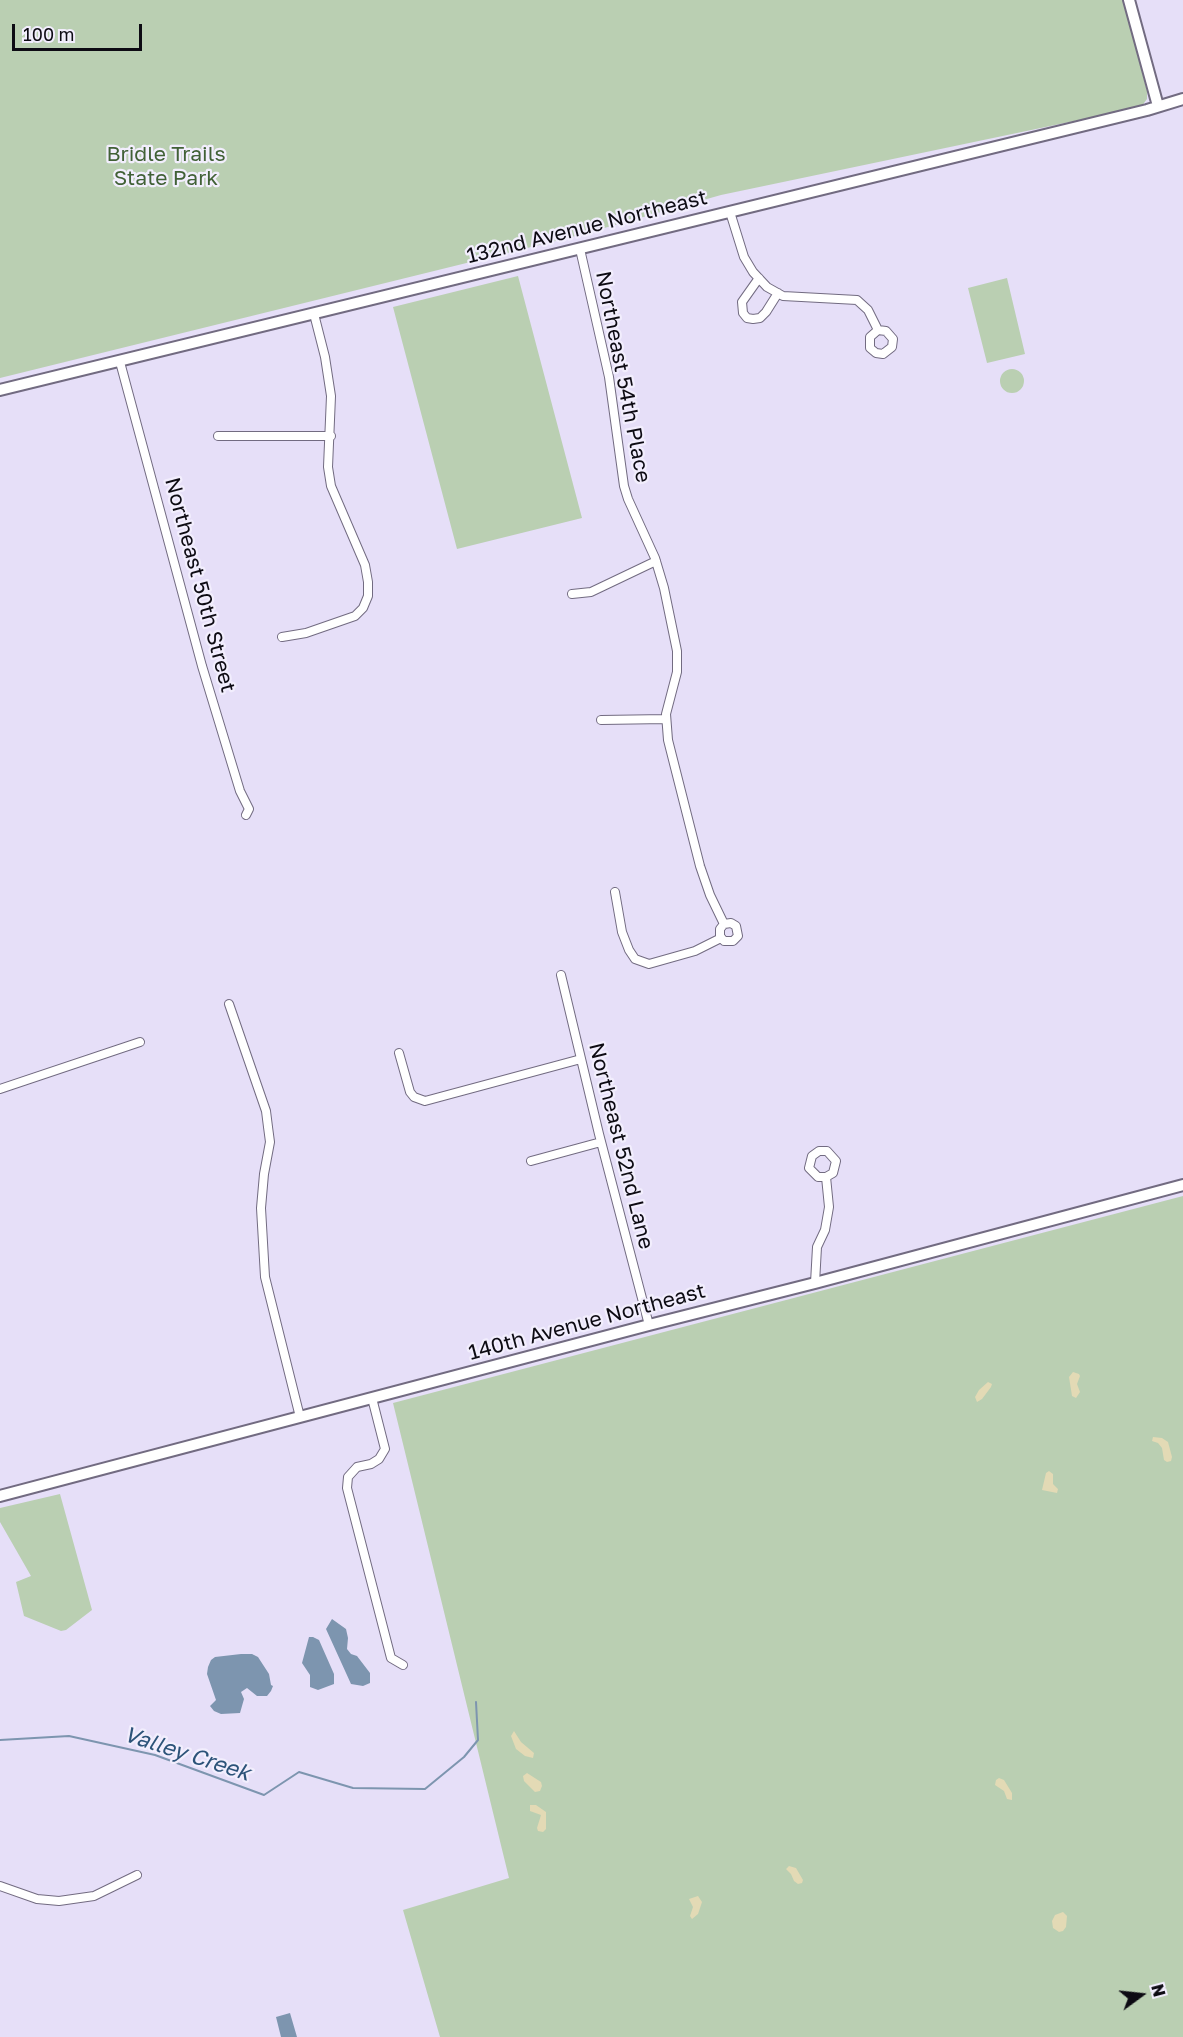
<!DOCTYPE html>
<html>
<head>
<meta charset="utf-8">
<style>
	body { margin:0 }
	#map { position:relative; width:1183px; height:2037px; overflow:hidden; background:#e6dff8; font-family:"Golos Text",sans-serif }
	canvas { display:block }
	.north { position:absolute; left:1111px; top:1965px; width:60px; height:60px; -webkit-text-stroke:4px #f2eefd; paint-order:stroke; rotate:75deg; font-size:16px; font-weight:700; line-height:24px; text-align:center; color:#0d0b13 }
	.north::after { content:''; display:block; margin:auto; width:21px; height:27px; background:#0d0b13; clip-path:polygon(50% 0,100% 100%,50% 72%,0 100%) }
	.scale { position:absolute; left:12px; top:24px; width:130px; height:27px; box-sizing:border-box; border:3px solid #0d0b13; border-top:0; padding-left:8px; font-size:18px; line-height:21px; white-space:nowrap; color:#0d0b13; -webkit-text-stroke:4px #f2eefd; paint-order:stroke }
</style>
</head>
<body>
<div id="map">
<canvas width="1183" height="2037"></canvas>
<div class="north">N</div>
<div class="scale">100 m</div>
</div>
<script>
const c = document.querySelector('canvas').getContext('2d');
c.lineJoin = 'round';
function paint(path, color) {
  c.fillStyle = color;
  c.fill(path, 'evenodd');
}
function toPath(rows) {
  const path = new Path2D();
  for (const r of rows) {
    if (r.length === 3) {
      path.moveTo(r[0] + r[2], r[1]);
      path.arc(r[0], r[1], r[2], 0, 2 * Math.PI);
      continue;
    }
    path.moveTo(r[0], r[1]);
    for (let i = 2; i < r.length; i += 2) path.lineTo(r[i], r[i + 1]);
  }
  return path;
}
function trace(path, color, width, dash) {
  c.strokeStyle = color;
  c.lineWidth = width;
  c.lineCap = dash ? 'butt' : 'round';
  c.setLineDash(dash || []);
  c.stroke(path);
}
function drawText(font, color, halo, rows, align = 'center') {
  c.font = font + ' "Golos Text",sans-serif';
  c.lineWidth = 4.5;
  c.setLineDash([]);
  c.textBaseline = 'middle';
  c.strokeStyle = halo;
  c.fillStyle = color;
  for (const [text, x, y, turn = 0] of rows) {
    c.save();
    c.translate(x, y);
    c.rotate((+turn || 0) * Math.PI / 180);
    c.textAlign = isNaN(turn) ? turn : align;
    if (halo) c.strokeText(text, 0, 0);
    c.fillText(text, 0, 0);
    c.restore();
  }
}
const green = toPath([
	[0,0,1123,0,1147,91,1147,99,1141,107,721,195,576,236,0,378],
	[518,276,582,518,457,549,393,307],
	[1007,278,1025,354,987,363,968,288],
	[1012,381,12],
	[1183,1196,1183,2037,440,2037,403,1910,509,1878,393,1403],
	[60,1494,92,1610,66,1630,61,1631,24,1616,16,1582,31,1576,0,1522,0,1508]
]);
const sand = toPath([
	[1073,1372,1079,1374,1080,1376,1077,1384,1080,1392,1076,1398,1072,1396,1069,1377],
	[988,1382,992,1384,991,1387,982,1399,977,1402,975,1397,979,1390],
	[1153,1437,1162,1438,1168,1442,1172,1457,1171,1461,1167,1462,1164,1460,1162,1448,1158,1443,1152,1441],
	[1049,1471,1053,1474,1053,1484,1058,1489,1057,1493,1042,1490,1046,1473],
	[514,1731,521,1742,534,1753,533,1758,525,1756,516,1749,511,1736],
	[527,1773,541,1782,542,1786,540,1791,535,1792,524,1781,523,1776],
	[999,1778,1004,1780,1012,1793,1012,1800,1007,1799,1004,1791,995,1785,996,1780],
	[530,1805,536,1805,546,1812,546,1829,543,1832,538,1831,537,1828,541,1815,530,1811],
	[789,1866,796,1868,803,1880,802,1883,798,1884,794,1881,791,1874,786,1869],
	[698,1896,702,1902,698,1914,692,1919,690,1916,693,1907,689,1899],
	[1063,1912,1067,1916,1066,1927,1063,1931,1059,1932,1053,1928,1052,1921,1055,1915]
]);
const water = toPath([
	[332,1619,346,1629,348,1638,347,1649,351,1654,357,1656,370,1673,370,1683,363,1686,351,1684,326,1629],
	[309,1637,313,1637,319,1640,334,1674,334,1684,318,1690,310,1687,310,1675,302,1663],
	[241,1654,252,1654,258,1657,269,1674,271,1685,273,1686,271,1691,267,1696,257,1696,247,1688,241,1692,244,1699,240,1713,221,1714,214,1711,210,1706,216,1700,207,1674,208,1667,211,1660,215,1657],
	[290,2013,297,2037,281,2037,276,2017]
]);
const stream = toPath([
	[0,1740,69,1736,155,1755,264,1795,299,1772,353,1788,425,1789,464,1757,478,1740,476,1702]
]);
const street = toPath([
	[730,212,744,257,753,272,767,287,783,296,857,300,868,310,878,330,870,337,870,348,876,353,883,354,892,347,893,339,886,331,878,330],
	[580,249,609,377,624,486,628,499,655,558,664,588,677,651,677,672,666,714,668,740,700,866,710,895,724,924,720,929,720,936,724,941,733,941,738,936,736,926,731,923,724,924],
	[759,278,742,302,743,313,747,318,753,319,760,318,766,312,778,293],
	[120,362,202,666,240,791,249,809,246,815],
	[218,436,331,436],
	[572,594,591,592,656,561],
	[282,637,306,633,355,616,363,608,368,596,368,582,365,565,331,486,328,467,331,396,325,357,314,314],
	[601,720,666,719],
	[615,892,622,932,629,950,635,959,649,964,695,951,721,938],
	[561,975,599,1134,649,1325],
	[229,1004,266,1111,268,1127,270,1142,264,1174,261,1208,265,1277,300,1417],
	[399,1053,410,1092,414,1097,425,1101,581,1059],
	[0,1089,140,1042],
	[531,1161,601,1142],
	[815,1283,817,1247,825,1230,829,1207,826,1177,818,1177,809,1168,812,1156,819,1151,827,1151,836,1161,833,1173,826,1177],
	[372,1398,385,1449,379,1459,371,1464,357,1467,348,1477,347,1488,391,1658,403,1665],
	[0,1886,37,1899,59,1901,94,1896,137,1875]
]);
const secondary = toPath([
	[1129,0,1158,106],
	[0,390,1147,110,1183,99],
	[0,1496,649,1325,815,1283,1183,1185]
]);
const parkNames = [
	["Bridle Trails",166,154],
	["State Park",166,178]
];
const streetNames = [
	["132nd Avenue Northeast",587,227,-14],
	["Northeast 54th Place",623,377,79],
	["Northeast 50th Street",200,585,75],
	["Northeast 52nd Lane",621,1146,76],
	["140th Avenue Northeast",587,1322,-15]
];
const waterNames = [
	["Valley Creek",187,1754,18]
];
paint(green, '#bacfb2');
paint(sand, '#e3dab5');
paint(water, '#7d95af');
trace(stream, '#7d95af', 2);
trace(street, '#726b81', 10);
trace(secondary, '#726b81', 14);
trace(street, '#fff', 8);
trace(secondary, '#fff', 10);
drawText('21px', '#416136', '#f2eefd', parkNames);
drawText('21px', '#0d0b13', '#f2eefd', streetNames);
drawText('italic 22px', '#2c5379', '#f2eefd', waterNames);
</script>
</body>
</html>
